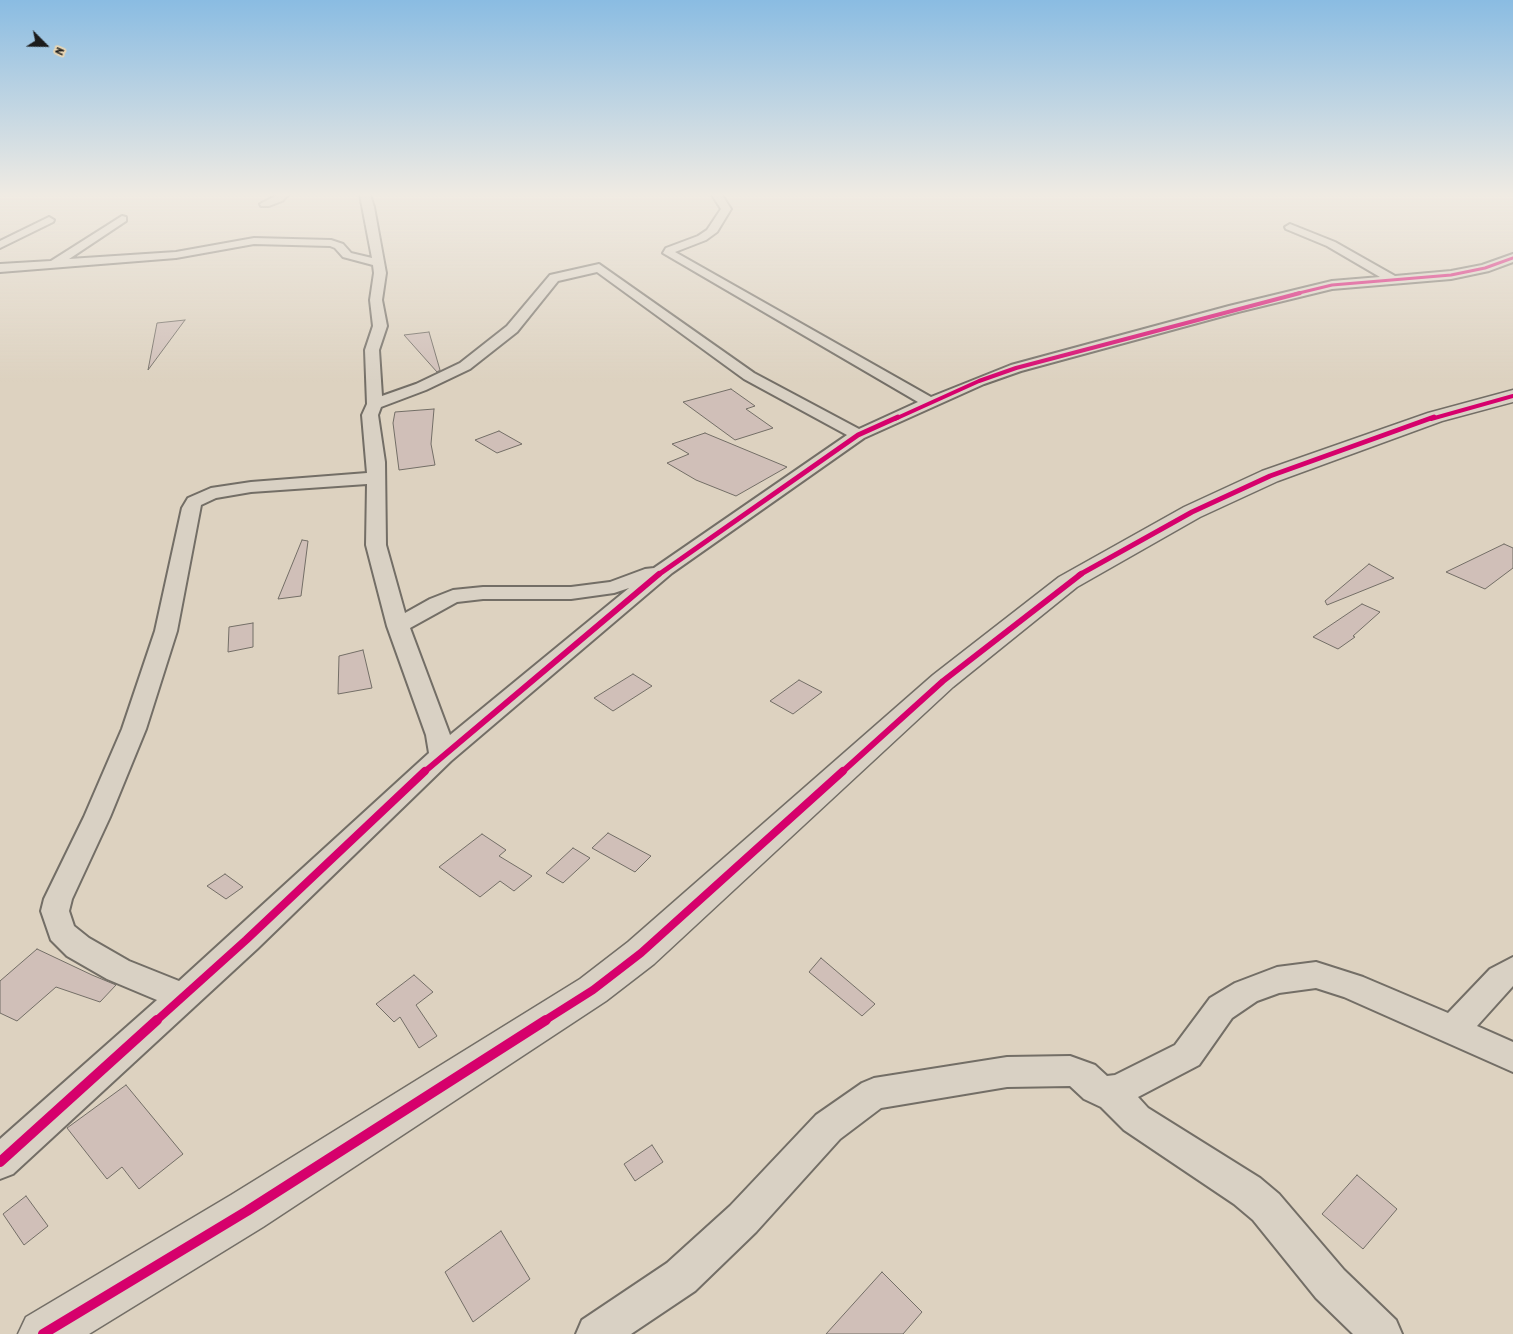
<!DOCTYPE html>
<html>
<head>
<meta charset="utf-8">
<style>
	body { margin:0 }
	#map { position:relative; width:1513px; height:1334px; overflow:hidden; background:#ddd2c0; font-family:Dekko,sans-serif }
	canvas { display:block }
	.north { position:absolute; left:20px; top:20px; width:50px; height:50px; -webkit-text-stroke:4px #e9d6b4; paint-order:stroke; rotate:113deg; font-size:14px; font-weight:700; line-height:20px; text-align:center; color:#1c1c1c }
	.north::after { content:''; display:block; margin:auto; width:18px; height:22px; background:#1c1c1c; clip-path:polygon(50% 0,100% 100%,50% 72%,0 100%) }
</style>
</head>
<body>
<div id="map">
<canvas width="1513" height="1334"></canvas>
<div class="north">N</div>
</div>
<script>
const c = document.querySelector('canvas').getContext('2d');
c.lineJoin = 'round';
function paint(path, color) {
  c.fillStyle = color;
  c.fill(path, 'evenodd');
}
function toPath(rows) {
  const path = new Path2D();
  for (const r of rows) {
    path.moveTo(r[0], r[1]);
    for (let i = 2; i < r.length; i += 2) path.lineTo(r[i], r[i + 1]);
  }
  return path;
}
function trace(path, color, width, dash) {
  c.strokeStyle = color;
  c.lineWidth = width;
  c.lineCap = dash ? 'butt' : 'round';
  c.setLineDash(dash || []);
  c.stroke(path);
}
const building = toPath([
	[185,320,148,370,157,323,185,320],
	[429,332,440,370,437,372,404,335,429,332],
	[731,389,755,406,746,409,773,428,735,440,683,402,731,389],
	[434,409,431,444,435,465,399,470,393,423,395,412,434,409],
	[499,431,522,444,497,453,475,440,499,431],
	[705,433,787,467,736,496,696,480,667,463,689,454,672,444,705,433],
	[302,540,308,541,301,596,278,599,302,540],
	[1504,544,1513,548,1513,568,1485,589,1446,572,1504,544],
	[1369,564,1394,578,1327,605,1325,601,1369,564],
	[1362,604,1380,612,1353,636,1355,637,1338,649,1313,637,1362,604],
	[253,623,253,647,228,652,229,627,253,623],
	[363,650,372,688,338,694,339,656,363,650],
	[633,674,652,686,613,711,594,698,633,674],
	[799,680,822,692,793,714,770,701,799,680],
	[608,833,651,856,635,872,592,848,608,833],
	[482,834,506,850,499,856,532,876,514,891,500,881,480,897,439,867,482,834],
	[573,848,590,858,563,883,546,873,573,848],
	[225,874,243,887,226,899,207,886,225,874],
	[37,949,92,975,116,985,100,1002,56,987,17,1021,0,1013,0,981,37,949],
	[821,958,875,1004,862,1016,809,972,821,958],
	[414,975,433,992,416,1005,437,1036,419,1048,400,1017,394,1022,376,1004,414,975],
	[126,1085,183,1154,139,1189,122,1167,107,1179,67,1128,126,1085],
	[652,1145,663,1162,635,1181,624,1164,652,1145],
	[1357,1175,1397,1209,1363,1249,1322,1214,1357,1175],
	[26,1196,48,1226,24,1245,3,1214,26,1196],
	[501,1231,530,1279,473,1322,445,1272,501,1231],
	[882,1272,922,1312,903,1334,826,1334,882,1272]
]);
const street = toPath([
	[277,195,288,195,282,201,269,206,261,206,260,204,277,195],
	[360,195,370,195,374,207,386,273,382,300,387,326,379,350,382,396,416,384,460,363,507,326,550,275,599,264,754,373,859,429,918,402,663,253,666,248,698,236,707,230,721,209,712,195,722,195,731,209,717,232,706,240,675,252,931,397,1011,365,1229,306,1332,281,1380,277,1327,246,1286,229,1285,227,1290,224,1335,242,1395,276,1451,271,1482,265,1513,254,1513,262,1489,271,1451,279,1332,289,1238,312,1021,371,984,384,864,438,672,573,451,761,257,949,13,1174,0,1179,0,1139,157,1000,107,979,67,956,51,940,41,911,44,899,84,817,122,729,155,631,182,508,188,498,211,488,251,482,367,473,362,415,367,404,365,350,373,326,370,300,374,273,373,265,343,257,335,248,330,246,254,244,176,258,0,272,0,264,51,261,122,216,126,217,126,221,69,259,176,252,254,238,331,240,343,244,351,253,372,258,360,195],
	[597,272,744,379,847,435,654,568,645,569,610,582,571,587,483,587,453,590,430,599,405,613,386,545,385,462,378,415,381,407,426,390,470,369,517,332,558,281,597,272],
	[367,484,366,545,387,626,426,735,429,753,179,981,129,961,89,938,74,926,69,911,72,899,110,817,146,729,177,631,201,505,216,498,251,492,367,484],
	[629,588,450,735,410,628,457,602,483,599,571,599,614,593,629,588],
	[49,217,54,220,53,222,0,248,0,241,49,217],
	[1513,957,1513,986,1477,1026,1513,1042,1513,1072,1344,997,1316,988,1279,993,1257,1001,1232,1018,1199,1065,1138,1097,1148,1108,1260,1178,1279,1194,1344,1270,1396,1320,1402,1334,1353,1334,1316,1298,1253,1220,1234,1204,1124,1130,1101,1107,1084,1099,1070,1086,1007,1087,881,1108,840,1139,756,1232,695,1291,631,1334,576,1334,582,1320,667,1263,730,1206,816,1115,862,1083,874,1078,1007,1057,1070,1056,1095,1065,1107,1076,1115,1075,1175,1045,1210,998,1235,983,1277,967,1316,962,1363,977,1448,1013,1490,969,1513,957]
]);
const secondary = toPath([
	[1513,390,1513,402,1442,421,1278,481,1200,517,1077,587,953,687,654,964,606,1001,263,1227,89,1334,18,1334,26,1317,231,1195,580,979,628,942,933,675,1059,577,1184,507,1262,471,1428,413,1513,390]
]);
const cyclewayFar5 = toPath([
	[1295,294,1332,285,1451,275,1485,268,1513,258]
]);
const cyclewayFar4 = toPath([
	[895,419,979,381,1016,368,1300,293],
	[1431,419,1513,396]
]);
const cyclewayFar3 = toPath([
	[658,575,858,435,898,417],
	[1079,575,1192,512,1270,476,1434,417]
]);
const cyclewayFar2 = toPath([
	[423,773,659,574],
	[841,773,943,681,1081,574]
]);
const cyclewayFar1 = toPath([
	[156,1021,246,940,425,771],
	[544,1021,593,990,641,953,843,771]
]);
const cycleway = toPath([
	[0,1162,157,1020],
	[43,1334,247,1211,546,1020]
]);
paint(building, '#d0bfb8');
trace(building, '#736e66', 1);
trace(street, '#736e66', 4);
trace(secondary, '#736e66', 3);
paint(street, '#d9d1c4');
paint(secondary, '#d9d1c4');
trace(cyclewayFar5, '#d6006c', 3);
trace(cyclewayFar4, '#d6006c', 4);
trace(cyclewayFar3, '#d6006c', 5);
trace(cyclewayFar2, '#d6006c', 6);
trace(cyclewayFar1, '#d6006c', 8);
trace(cycleway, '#d6006c', 10);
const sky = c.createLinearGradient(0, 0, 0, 382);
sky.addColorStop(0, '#8abce2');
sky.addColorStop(0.51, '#f0ebe3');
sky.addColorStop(1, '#f0ebe300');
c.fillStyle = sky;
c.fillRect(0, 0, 1513, 382);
</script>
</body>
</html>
